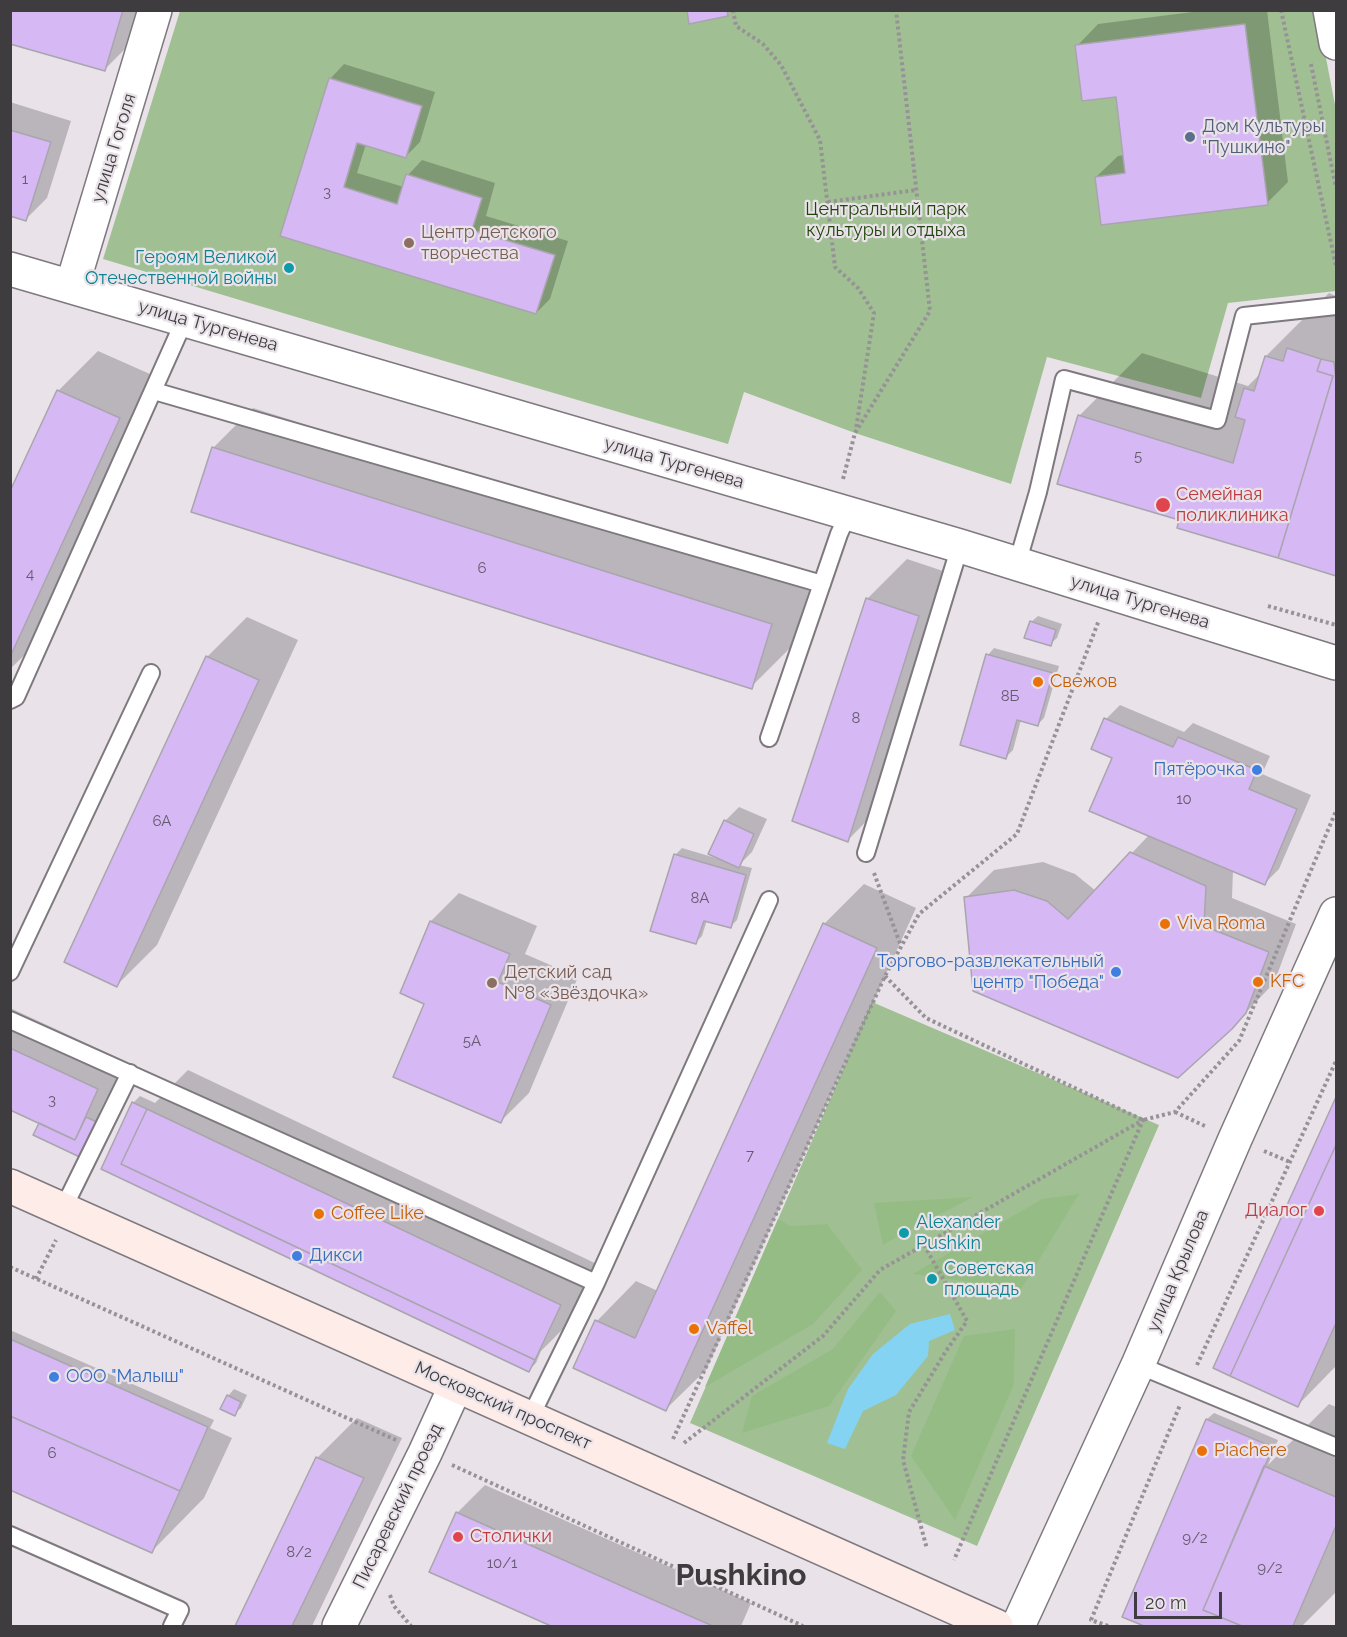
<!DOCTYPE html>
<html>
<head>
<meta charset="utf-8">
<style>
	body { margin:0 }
	#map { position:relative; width:1347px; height:1637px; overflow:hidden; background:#e9e3e9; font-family:Raleway,sans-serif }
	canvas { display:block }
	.frame { position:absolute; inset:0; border:12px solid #3e3c3e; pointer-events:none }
	.scale { position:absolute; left:1134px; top:1592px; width:88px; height:27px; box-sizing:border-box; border:3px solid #3e3c3e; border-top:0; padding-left:8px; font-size:18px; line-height:21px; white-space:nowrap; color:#3e3c3e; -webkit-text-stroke:4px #e9e3e9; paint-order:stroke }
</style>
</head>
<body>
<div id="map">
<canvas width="1347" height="1637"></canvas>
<div class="frame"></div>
<div class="scale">20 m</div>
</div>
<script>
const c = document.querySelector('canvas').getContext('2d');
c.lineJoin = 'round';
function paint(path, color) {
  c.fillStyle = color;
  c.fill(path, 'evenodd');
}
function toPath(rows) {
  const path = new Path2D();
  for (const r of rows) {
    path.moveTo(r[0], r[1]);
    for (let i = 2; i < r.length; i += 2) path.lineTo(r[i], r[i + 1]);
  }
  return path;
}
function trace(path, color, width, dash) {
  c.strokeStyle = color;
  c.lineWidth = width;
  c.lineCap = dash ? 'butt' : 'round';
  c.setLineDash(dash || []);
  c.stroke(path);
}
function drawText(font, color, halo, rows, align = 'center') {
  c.font = font + ' Raleway,sans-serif';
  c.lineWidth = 4.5;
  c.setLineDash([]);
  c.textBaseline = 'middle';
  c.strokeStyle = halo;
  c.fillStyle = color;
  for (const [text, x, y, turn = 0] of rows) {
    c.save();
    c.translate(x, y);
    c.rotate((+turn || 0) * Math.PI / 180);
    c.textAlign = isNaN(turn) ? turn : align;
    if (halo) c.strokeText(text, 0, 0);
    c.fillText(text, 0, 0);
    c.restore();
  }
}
const green = toPath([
	[180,11,1317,11,1336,110,1336,291,1228,303,1201,398,1047,357,1011,484,855,433,744,392,728,444,393,346,103,259],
	[872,1002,1159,1125,977,1546,690,1423]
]);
const forest = toPath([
	[1079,1194,1021,1289,913,1274,1042,1199],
	[973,1197,904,1233,883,1245,874,1203],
	[778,1219,790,1226,827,1224,862,1270,813,1324,705,1387],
	[880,1292,896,1311,829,1406,742,1433,752,1396,833,1349],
	[1015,1329,1014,1384,955,1520,911,1456,964,1336]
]);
const water = toPath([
	[950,1314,955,1330,929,1341,928,1356,896,1395,863,1411,845,1449,827,1443,848,1389,873,1354,910,1324]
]);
const shadow = toPath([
	[10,10,141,10,132,42,104,70],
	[1208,10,1267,10,1288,182,1267,203,1096,177,1118,156,1124,155,1117,95,1077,46,1098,24],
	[344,64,435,92,420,142,406,156,366,144,357,173,404,187,408,175,422,160,495,183,486,216,568,241,550,299,536,313,282,235,330,79],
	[10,102,71,121,47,198,26,219,10,214],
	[1329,293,1336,296,1336,575,1278,557,1181,519,1079,416,1142,353,1248,386,1261,373,1266,356],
	[98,351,159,378,38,642,10,669,10,495,58,391],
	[253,408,811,584,791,647,751,687,213,448],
	[907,559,958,576,887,800,848,840,867,599],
	[1038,616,1062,624,1057,638,1050,644,1031,622],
	[247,617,298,640,157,945,117,985,207,657],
	[994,648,1059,666,1044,718,1038,724,1021,720,1013,750,1006,757,988,655],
	[1120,705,1184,732,1193,723,1270,756,1262,774,1311,795,1279,869,1265,883,1233,870,1232,898,1296,924,1274,983,1231,1028,966,898,994,870,1043,862,1075,874,1096,891,1149,835,1114,757,1106,719],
	[739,807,767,819,752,852,739,865,752,868,737,920,730,927,707,920,702,936,695,943,675,855,682,848,719,859,725,821],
	[864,884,916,908,706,1370,666,1409,597,1321,636,1281,658,1291,824,924],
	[459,893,537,926,525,954,578,977,529,1093,501,1121,426,1003,402,993,431,921],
	[10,1008,125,1061,99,1113,106,1117,90,1151,41,1122,10,1108],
	[188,1070,599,1265,574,1318,541,1351,536,1363,529,1370,133,1103,140,1096,155,1103],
	[1336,1100,1336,1366,1298,1405,1215,1367],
	[10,1330,214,1420,210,1428,232,1438,204,1498,152,1551,10,1488],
	[234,1389,247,1395,241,1408,234,1414,228,1396],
	[1329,1404,1336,1407,1336,1592,1302,1626,1147,1626,1124,1616,1207,1419,1214,1413,1278,1440,1268,1465],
	[357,1418,402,1438,312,1626,236,1626,317,1458],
	[485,1485,751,1603,741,1626,554,1626,431,1571,457,1513]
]);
const building = toPath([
	[10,10,123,10,105,71,10,44,10,10],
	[687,10,727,10,728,16,689,24,687,10],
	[1245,24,1268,205,1101,225,1095,177,1125,173,1116,97,1082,101,1075,45,1245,24],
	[329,78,422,106,406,158,357,143,344,187,397,204,406,174,482,198,472,230,555,255,536,314,280,236,329,78],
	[10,130,51,142,26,221,10,216,10,130],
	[1287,348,1321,359,1317,371,1333,376,1278,558,1177,528,1179,520,1057,484,1078,415,1233,463,1245,420,1235,417,1244,388,1254,391,1265,356,1283,361,1287,348],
	[1321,359,1334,362,1336,380,1336,576,1278,558,1333,376,1317,371,1321,359],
	[57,390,120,418,10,657,10,491,57,390],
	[212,447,772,624,752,689,191,512,212,447],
	[866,598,919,616,848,842,792,821,866,598],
	[1030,621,1056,630,1051,646,1024,638,1030,621],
	[986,654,1053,673,1038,726,1017,720,1006,759,960,745,986,654],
	[206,656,259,680,117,987,64,962,206,656],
	[1104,718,1173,747,1178,737,1257,770,1249,789,1297,809,1265,885,1089,811,1112,758,1091,749,1104,718],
	[724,820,754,834,739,868,708,854,724,820],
	[1130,852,1206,886,1204,926,1269,952,1246,1013,1232,1029,1178,1078,973,991,964,897,1014,890,1047,901,1068,919,1130,852],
	[674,854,746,875,731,928,704,921,696,944,650,931,674,854],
	[430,921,510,954,498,982,551,1005,501,1123,393,1077,424,1004,400,993,430,921],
	[823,923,877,948,666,1411,573,1368,595,1320,635,1338,823,923],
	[10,1048,98,1089,75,1140,10,1110,10,1048],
	[1336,1097,1336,1145,1230,1376,1213,1368,1336,1097],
	[132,1102,147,1109,121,1164,535,1360,529,1372,101,1169,132,1102],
	[147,1109,561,1305,535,1360,121,1164,147,1109],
	[86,1117,101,1124,84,1159,33,1135,39,1123,75,1140,86,1117],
	[1336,1145,1336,1323,1298,1407,1230,1376,1336,1145],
	[10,1339,208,1427,180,1491,10,1416,10,1339],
	[227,1395,241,1402,235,1416,220,1409,227,1395],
	[10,1416,180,1491,152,1553,10,1490,10,1416],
	[1206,1419,1273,1447,1203,1610,1242,1626,1144,1626,1122,1617,1206,1419],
	[316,1457,364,1478,292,1626,235,1626,316,1457],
	[1264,1466,1336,1497,1336,1526,1293,1626,1242,1626,1203,1610,1264,1466],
	[456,1512,633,1591,713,1626,551,1626,429,1572,456,1512]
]);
const path = toPath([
	[733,10,736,26,763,44,781,65,820,140,835,267,858,288,874,313,856,429],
	[1281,10,1336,266],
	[1311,64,1336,188],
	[828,202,916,190],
	[843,479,855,433,930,311,896,10],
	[1268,606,1336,625],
	[874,873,901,946],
	[885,976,926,1018,1143,1120,1175,1112,1239,1041,1336,811],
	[1175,1112,1207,1127],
	[1264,1151,1290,1162],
	[924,1245,967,1321,946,1351,909,1412,903,1460,927,1549],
	[10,1267,396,1440],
	[36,1279,56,1240],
	[1197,1365,1336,1061],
	[673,1439,885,976,919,914,1017,834,1099,620],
	[684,1443,823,1336,880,1270,1143,1120,954,1560],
	[452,1465,803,1626],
	[390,1595,394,1606,411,1626],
	[1108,1626,1091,1620,1180,1405]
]);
const lane = toPath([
	[154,391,822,584],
	[1017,564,1038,492,1064,379,1217,420,1244,316,1336,306],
	[10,700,16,697,185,319],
	[769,738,839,534,848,514],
	[866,853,960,546],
	[10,972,151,673],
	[10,1020,596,1283],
	[63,1209,130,1073],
	[1138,1365,1336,1447],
	[530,1418,596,1283,769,900],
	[10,1535,180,1610,172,1626]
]);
const street = toPath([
	[1330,10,1336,43],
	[10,269,960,546,1336,663],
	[72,286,155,10],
	[339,1626,425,1453,456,1385],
	[1018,1626,1138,1365,1235,1139,1336,914]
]);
const secondary = toPath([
	[10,1186,996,1626]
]);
const markers = [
	[1190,137,6,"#5c6f8a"],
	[409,243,6,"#8d6e63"],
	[289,268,6,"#0f9aa8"],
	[1163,505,8,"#e0444e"],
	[1038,682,6,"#e8710a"],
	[1257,770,6,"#3f7fe0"],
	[1165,924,6,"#e8710a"],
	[1116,972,6,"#3f7fe0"],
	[1258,982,6,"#e8710a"],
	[492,983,6,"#8d6e63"],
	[1319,1211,6,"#e0444e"],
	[319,1214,6,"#e8710a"],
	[904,1233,6,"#0f9aa8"],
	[297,1256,6,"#3f7fe0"],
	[932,1279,6,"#0f9aa8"],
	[694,1329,6,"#e8710a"],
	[54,1377,6,"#3f7fe0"],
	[1202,1451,6,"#e8710a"],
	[458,1537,6,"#e0444e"]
];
const numberNames = [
	["1",25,179],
	["3",327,192],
	["5",1138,456],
	["6",482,568],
	["4",30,574],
	["8Б",1010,696],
	["8",856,718],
	["10",1184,799],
	["6А",162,821],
	["8А",700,898],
	["5А",472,1041],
	["3",52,1100],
	["7",750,1155],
	["6",52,1453],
	["9/2",1195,1538],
	["8/2",299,1552],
	["10/1",502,1563],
	["9/2",1270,1568]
];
const serviceNames = [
	["Дом Культуры",1202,127],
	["\"Пушкино\"",1202,148]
];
const streetNames = [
	["улица Гоголя",114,148,-73],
	["улица Тургенева",208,326,16],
	["улица Тургенева",674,463,16],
	["улица Тургенева",1140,602,17],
	["улица Крылова",1178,1271,-67],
	["Московский проспект",503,1406,24],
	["Писаревский проезд",398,1506,-64]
];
const parkNames = [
	["Центральный парк",886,210],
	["культуры и отдыха",886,231]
];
const educationNames = [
	["Центр детского",421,233],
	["творчества",421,254],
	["Детский сад",504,973],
	["№8 «Звёздочка»",504,994]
];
const cultureNames = [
	["Героям Великой",277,258,"right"],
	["Отечественной войны",277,279,"right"],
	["Alexander",916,1223],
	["Pushkin",916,1244],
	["Советская",944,1269],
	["площадь",944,1290]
];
const healthNames = [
	["Семейная",1176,495],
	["поликлиника",1176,516],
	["Диалог",1307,1211,"right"],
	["Столички",470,1537]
];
const foodNames = [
	["Свежов",1050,682],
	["Viva Roma",1177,924],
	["KFC",1270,982],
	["Coffee Like",331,1214],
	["Vaffel",706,1329],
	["Piachere",1214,1451]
];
const shopNames = [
	["Пятёрочка",1245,770],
	["Торгово-развлекательный",1104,962],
	["центр \"Победа\"",1104,983],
	["Дикси",309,1256,"left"],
	["ООО \"Малыш\"",66,1377,"left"]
];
const townNames = [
	["Pushkino",741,1576]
];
paint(green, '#a0c093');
paint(forest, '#95bc84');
paint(water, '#85d3f3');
paint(shadow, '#0003');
paint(building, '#d6b8f4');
trace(building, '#a8a5ac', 1.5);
trace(lane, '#7e797e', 20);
trace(street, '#7e797e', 36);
trace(secondary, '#7e797e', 36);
trace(path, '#969296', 4, [3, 3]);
trace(lane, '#fff', 16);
trace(street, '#fff', 33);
trace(secondary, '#fdece8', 33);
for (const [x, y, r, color] of markers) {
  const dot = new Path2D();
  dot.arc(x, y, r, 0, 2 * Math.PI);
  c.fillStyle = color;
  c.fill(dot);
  trace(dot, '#e9e3e9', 2);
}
drawText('15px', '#645b6c', null, numberNames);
drawText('18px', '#4e5e75', '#e9e3e9', serviceNames, 'left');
drawText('18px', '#3e3c3e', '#e9e3e9', streetNames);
drawText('18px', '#20450b', '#e9e3e9', parkNames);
drawText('18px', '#785e54', '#e9e3e9', educationNames, 'left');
drawText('18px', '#0d838f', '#e9e3e9', cultureNames, 'left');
drawText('18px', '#be3a42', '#e9e3e9', healthNames, 'left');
drawText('18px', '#c56008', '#e9e3e9', foodNames, 'left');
drawText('18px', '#366cbe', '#e9e3e9', shopNames, 'right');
drawText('bold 30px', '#3e3c3e', '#e9e3e9', townNames);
</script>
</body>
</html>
